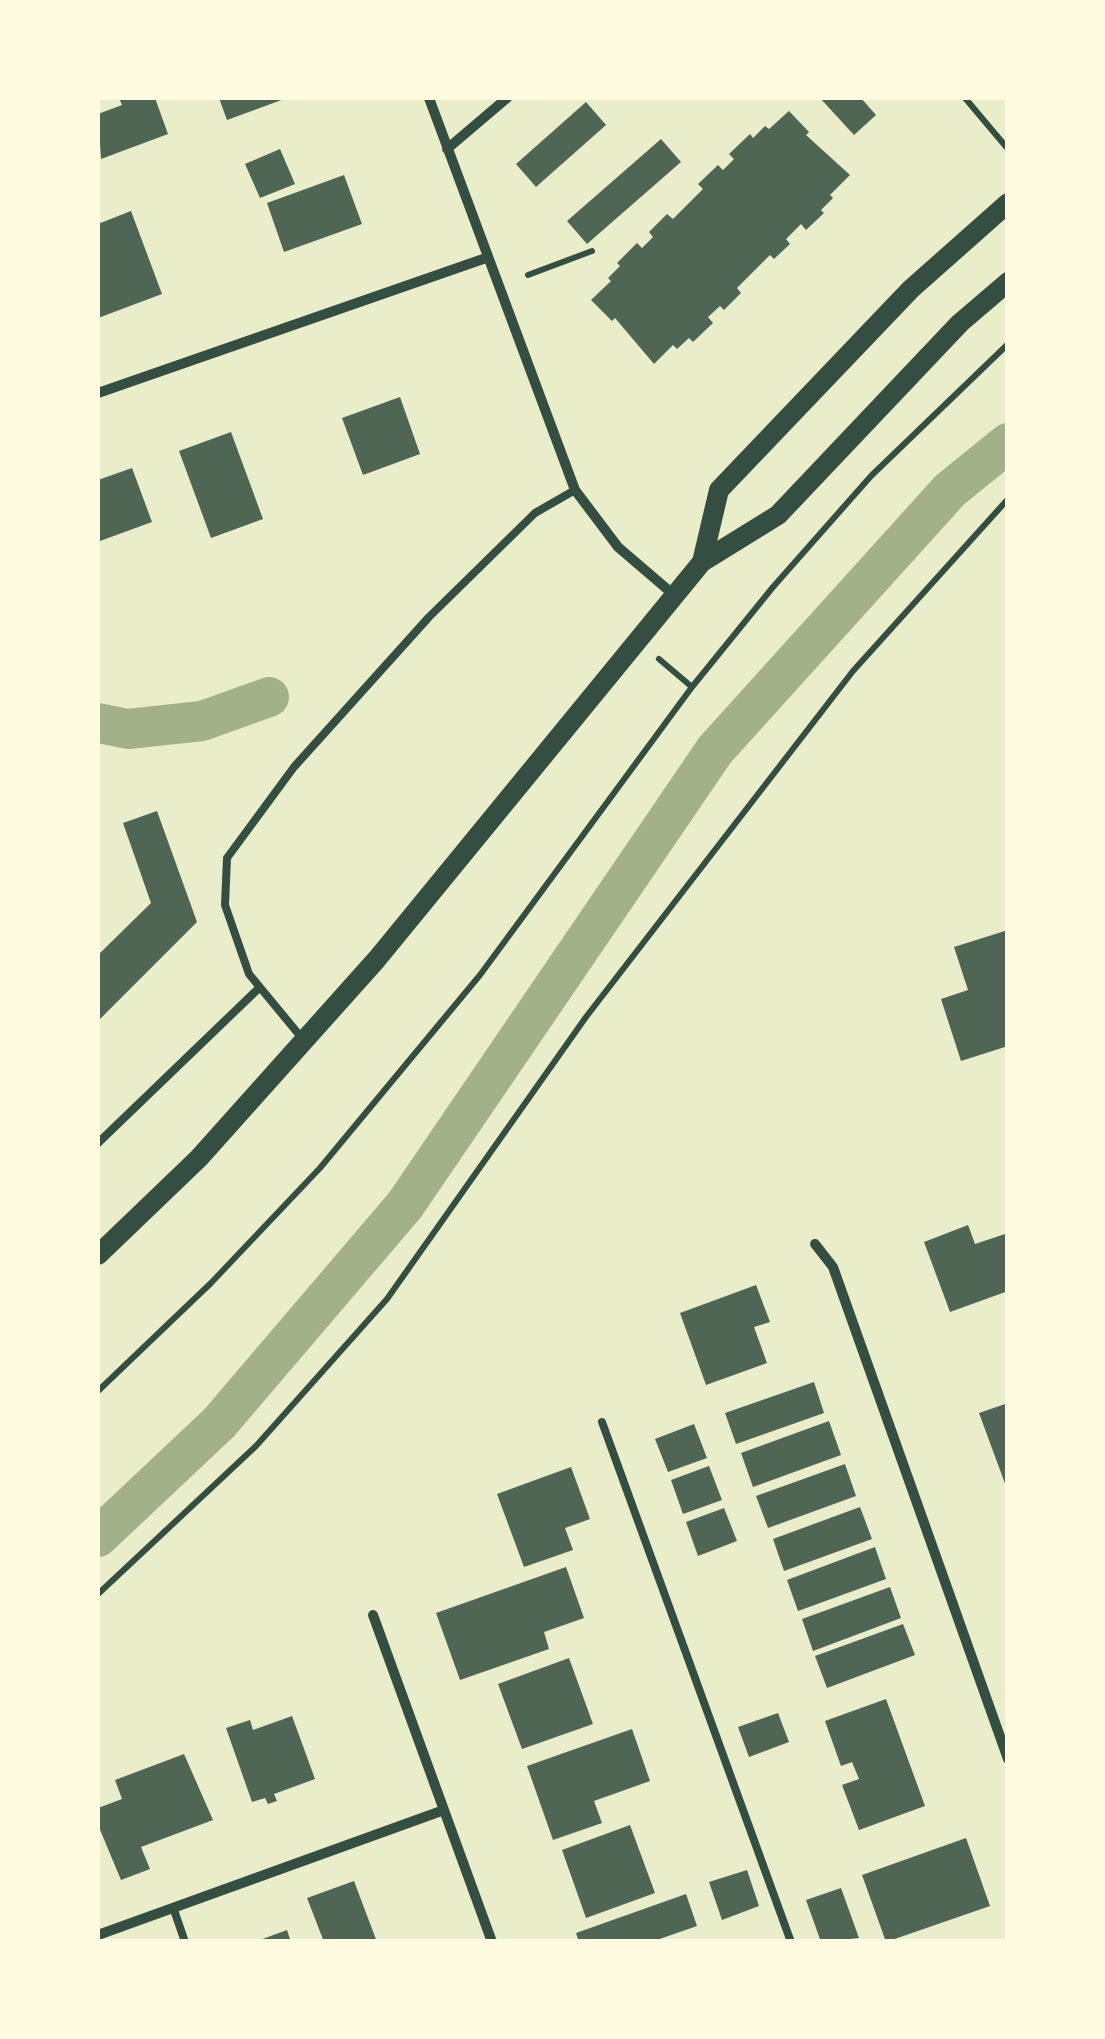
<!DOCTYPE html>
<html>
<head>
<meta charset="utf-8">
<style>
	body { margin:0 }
	#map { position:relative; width:1105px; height:2039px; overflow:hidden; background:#e9edc9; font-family:"PT Sans",sans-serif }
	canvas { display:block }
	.frame { position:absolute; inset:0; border:100px solid #fefae0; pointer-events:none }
</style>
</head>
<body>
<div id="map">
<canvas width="1105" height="2039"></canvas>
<div class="frame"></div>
</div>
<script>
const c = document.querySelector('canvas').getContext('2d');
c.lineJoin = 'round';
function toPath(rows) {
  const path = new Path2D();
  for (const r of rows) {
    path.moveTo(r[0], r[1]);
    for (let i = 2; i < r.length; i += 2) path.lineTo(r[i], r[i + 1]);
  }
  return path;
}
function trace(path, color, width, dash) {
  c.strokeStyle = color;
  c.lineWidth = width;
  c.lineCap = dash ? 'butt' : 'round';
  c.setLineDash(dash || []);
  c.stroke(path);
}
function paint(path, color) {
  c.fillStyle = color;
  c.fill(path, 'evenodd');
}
const canal = toPath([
	[98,723,128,729,202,721,269,697],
	[98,1537,219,1423,405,1205,715,750,950,490,1008,443]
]);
const building = toPath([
	[119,98,155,98,168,134,101,159,98,114,122,105],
	[219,98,287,98,227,120],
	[820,98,861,98,876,115,854,135],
	[586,102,606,125,536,187,516,164],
	[789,111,809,132,806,135,850,175,830,195,833,198,821,210,824,213,806,230,801,224,786,239,790,244,774,259,770,255,737,288,741,293,724,310,720,306,708,317,713,323,693,342,689,338,677,349,673,345,654,364,615,318,612,321,591,300,611,281,608,278,620,266,617,263,637,243,642,248,653,237,649,232,667,214,673,219,703,189,698,184,718,165,723,170,734,159,729,154,750,134,753,138,765,126,769,129],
	[661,139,681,162,587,244,567,221],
	[280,149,295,184,260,198,245,164],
	[344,175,362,224,284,252,267,203],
	[131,211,162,294,98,318,98,224],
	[400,397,420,454,363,475,342,418],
	[231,432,263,519,211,538,179,451],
	[132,468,152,522,100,541,98,480],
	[157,811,197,922,98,1021,98,955,151,903,123,823],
	[1008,930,1008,1046,961,1061,941,999,968,990,954,947],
	[968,1225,975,1244,1008,1233,1008,1291,950,1312,924,1242],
	[756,1285,770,1322,754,1327,767,1363,706,1385,680,1313],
	[814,1382,824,1413,736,1444,725,1413],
	[1008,1403,1008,1489,1007,1489,979,1413],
	[829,1421,841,1455,753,1487,741,1453],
	[694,1424,707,1458,668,1472,655,1439],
	[845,1464,856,1496,768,1528,756,1496],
	[709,1466,722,1500,683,1514,671,1480],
	[571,1467,590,1519,565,1528,573,1550,524,1567,497,1494],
	[860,1507,872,1539,784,1571,773,1539],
	[724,1508,737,1541,698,1556,686,1522],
	[875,1547,886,1579,798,1611,787,1580],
	[566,1567,584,1618,544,1632,549,1649,460,1680,436,1613],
	[890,1587,901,1618,813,1651,802,1619],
	[903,1624,915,1655,827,1688,815,1656],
	[569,1658,593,1724,522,1749,498,1684],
	[886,1699,925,1806,859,1830,842,1785,859,1779,852,1762,841,1766,825,1721],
	[778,1713,789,1742,749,1757,738,1727],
	[292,1716,315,1779,274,1794,277,1801,268,1804,265,1798,252,1802,226,1728,250,1720,253,1730],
	[632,1729,650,1781,594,1801,602,1823,553,1840,527,1766],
	[184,1754,213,1820,141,1847,150,1869,121,1880,98,1825,98,1808,122,1799,115,1780],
	[630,1825,655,1893,586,1918,562,1850],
	[966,1838,990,1906,886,1942,862,1875],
	[747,1870,759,1906,722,1920,709,1882],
	[354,1881,377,1942,324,1942,307,1898],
	[841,1888,859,1938,821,1942,806,1900],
	[686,1894,697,1926,651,1942,579,1942,576,1933],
	[287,1930,291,1942,257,1942,257,1941]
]);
const path = toPath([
	[965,98,1008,149],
	[528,275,592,251],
	[659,659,692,687],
	[98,1391,211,1283,320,1168,480,975,692,687,773,587,871,476,1008,344],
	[98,1594,256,1446,387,1299,586,1017,853,671,1008,499]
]);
const service = toPath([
	[301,1037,249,974,225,905,227,858,294,767,429,617,535,513,575,490],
	[98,1143,259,988],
	[602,1422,791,1942],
	[174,1910,185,1942]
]);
const minor = toPath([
	[429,98,575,490,618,547,674,595],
	[447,149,507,98],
	[98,393,486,258],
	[815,1244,833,1267,1008,1759],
	[373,1615,492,1942],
	[98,1935,444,1810]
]);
const secondary = toPath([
	[702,562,719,490,911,289,1008,203],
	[98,1255,199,1158,377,959,702,562,778,515,960,323,1008,282]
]);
trace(canal, '#a3b18a', 40);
paint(building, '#4f6655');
trace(path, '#344e41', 6);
trace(service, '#344e41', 8);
trace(minor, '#344e41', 10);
trace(secondary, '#344e41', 20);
</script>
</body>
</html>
